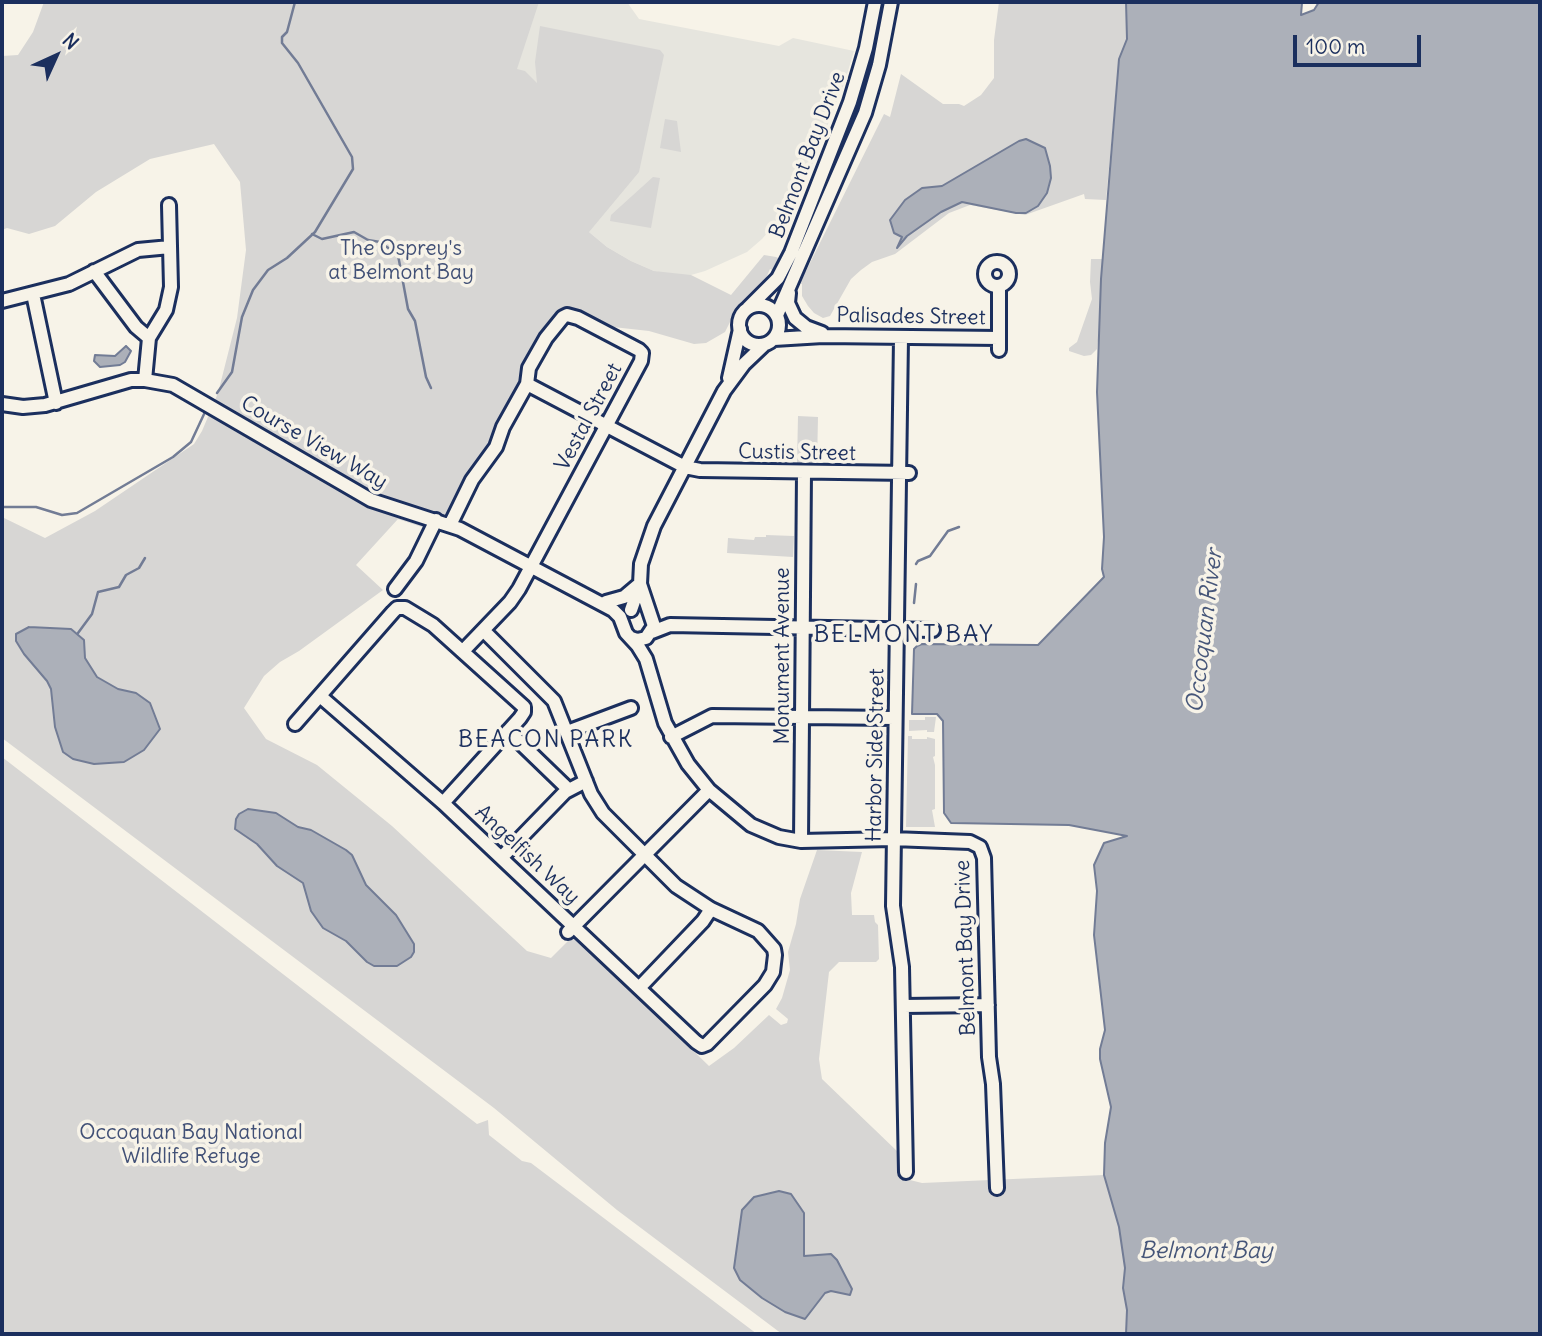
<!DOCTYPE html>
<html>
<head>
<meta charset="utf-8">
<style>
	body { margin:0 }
	#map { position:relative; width:1542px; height:1336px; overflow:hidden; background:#f7f3e8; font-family:Delius,sans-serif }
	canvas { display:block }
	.frame { position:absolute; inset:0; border:4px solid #1b2f5e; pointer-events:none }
	.north { position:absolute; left:21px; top:21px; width:70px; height:70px; -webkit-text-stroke:5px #f7f3e8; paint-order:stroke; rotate:45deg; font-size:19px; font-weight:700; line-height:28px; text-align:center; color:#1b2f5e }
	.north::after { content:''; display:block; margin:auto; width:24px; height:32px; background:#1b2f5e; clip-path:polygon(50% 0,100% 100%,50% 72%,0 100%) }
	.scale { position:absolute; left:1293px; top:35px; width:128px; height:32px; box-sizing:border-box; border:4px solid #1b2f5e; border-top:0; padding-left:9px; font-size:21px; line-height:24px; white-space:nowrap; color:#1b2f5e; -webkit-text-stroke:5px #f7f3e8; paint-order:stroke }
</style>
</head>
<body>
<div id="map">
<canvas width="1542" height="1336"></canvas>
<div class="frame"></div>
<div class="north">N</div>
<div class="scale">100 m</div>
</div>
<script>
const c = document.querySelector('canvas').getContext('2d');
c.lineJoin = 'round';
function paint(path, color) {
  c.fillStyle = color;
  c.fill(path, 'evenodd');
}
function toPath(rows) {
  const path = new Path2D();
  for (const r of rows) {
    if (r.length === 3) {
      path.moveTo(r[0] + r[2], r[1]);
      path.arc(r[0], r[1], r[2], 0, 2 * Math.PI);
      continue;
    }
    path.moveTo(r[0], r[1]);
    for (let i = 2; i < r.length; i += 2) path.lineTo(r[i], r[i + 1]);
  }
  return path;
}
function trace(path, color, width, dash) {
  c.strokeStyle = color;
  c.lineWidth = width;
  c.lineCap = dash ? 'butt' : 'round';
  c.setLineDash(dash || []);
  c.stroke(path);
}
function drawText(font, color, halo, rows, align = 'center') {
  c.font = font + ' Delius,sans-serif';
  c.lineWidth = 7;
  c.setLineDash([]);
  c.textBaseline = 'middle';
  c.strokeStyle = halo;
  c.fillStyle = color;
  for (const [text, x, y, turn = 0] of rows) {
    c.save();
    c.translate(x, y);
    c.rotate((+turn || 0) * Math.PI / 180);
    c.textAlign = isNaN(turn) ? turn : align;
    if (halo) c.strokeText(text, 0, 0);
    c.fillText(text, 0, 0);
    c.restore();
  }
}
const built = toPath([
	[452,2,627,2,639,19,779,46,793,38,854,51,845,81,806,180,785,213,762,239,747,252,705,271,691,275,673,275,654,271,631,261,607,247,589,232]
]);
const green = toPath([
	[44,2,539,2,517,69,525,71,537,83,535,62,540,26,660,50,664,55,639,172,589,232,607,247,631,261,654,271,691,275,731,295,764,255,776,257,806,271,884,114,890,117,901,74,943,104,959,104,964,106,981,95,994,78,994,40,999,2,1126,2,1127,39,1119,59,1106,200,1085,199,1084,194,1025,215,970,205,949,213,895,254,872,262,861,270,851,279,830,316,823,318,814,313,808,306,802,296,802,284,770,269,766,278,737,308,725,332,706,343,694,344,649,331,613,327,589,319,569,308,560,310,541,333,534,346,519,387,494,439,452,509,425,528,398,519,356,565,383,590,299,651,280,662,264,676,244,708,266,739,317,765,392,826,527,951,551,958,574,935,709,1066,734,1048,769,1015,781,1025,787,1023,788,1019,776,1009,782,998,790,970,788,952,796,924,800,899,817,850,862,852,851,893,852,915,874,915,875,922,878,925,879,959,876,962,839,962,829,972,819,1059,822,1079,898,1152,902,1178,922,1183,1104,1175,1119,1227,1125,1268,1123,1288,1127,1310,1126,1334,782,1334,617,1210,494,1108,2,738,2,517,45,538,95,511,194,444,202,431,218,393,237,318,246,250,240,182,214,144,150,159,96,192,55,226,29,234,7,228,2,230,2,56,18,55,33,32],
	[665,119,677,121,681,152,660,148],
	[653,177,660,178,651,228,610,221,611,215],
	[1091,259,1104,259,1100,323,1097,349,1091,355,1084,356,1069,351,1069,348,1077,342,1092,299,1090,282],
	[798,416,818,417,817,464,797,464],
	[766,535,794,536,793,557,727,553,728,538,754,540,755,537,766,537],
	[925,717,936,717,934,732,927,732,927,730,909,731,909,720,925,720],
	[908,736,912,736,912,739,927,739,927,737,935,739,935,756,933,757,935,765,935,809,932,810,935,827,906,827],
	[2,757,477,1124,488,1120,489,1135,522,1161,531,1163,757,1334,2,1334]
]);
const water = toPath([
	[1126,2,1299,2,1302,3,1301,15,1314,10,1319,2,1540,2,1540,1334,1126,1334,1127,1310,1123,1288,1125,1268,1119,1227,1104,1175,1105,1143,1111,1107,1100,1059,1100,1049,1105,1030,1094,935,1097,891,1094,865,1104,843,1127,836,1069,825,951,823,944,813,943,721,937,714,912,714,914,649,917,646,922,644,1038,645,1104,577,1102,569,1104,537,1097,392,1101,279,1119,59,1127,39,1126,2],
	[1026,139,1045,148,1050,166,1051,178,1047,193,1038,206,1026,213,1016,213,962,202,941,212,907,236,897,248,902,237,894,233,890,220,905,200,922,188,942,186,1019,141,1026,139],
	[126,346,131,351,125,362,120,365,100,367,94,361,95,355,115,356,126,346],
	[29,627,71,629,84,640,85,658,97,677,118,689,136,693,150,703,160,729,144,750,124,762,94,764,73,759,63,752,55,727,51,689,47,681,24,654,16,641,16,634,29,627],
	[248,809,276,813,298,827,311,830,346,850,352,855,366,885,396,915,414,944,414,952,411,957,397,966,374,966,367,962,346,941,323,928,311,911,303,883,277,866,257,844,235,829,236,819,239,814,248,809],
	[779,1191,791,1194,804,1213,804,1256,831,1254,837,1260,852,1289,850,1295,831,1291,825,1293,805,1319,785,1312,762,1298,740,1280,734,1268,742,1210,754,1197,779,1191]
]);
const stream = toPath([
	[312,234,322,239,354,232,368,240,380,242,398,255,408,309,415,321,426,377,431,388],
	[217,393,232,372,242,317,253,290,268,270,287,258,315,232,353,169,352,157,298,63,282,43,282,37,287,32,295,2],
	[2,507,36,507,62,515,77,513,173,457,191,442,205,412],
	[916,564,918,561,930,556,948,531,959,527],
	[914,603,916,584],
	[78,633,92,614,98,592,119,587,126,575,139,568,145,558]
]);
const minor = toPath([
	[997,274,12],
	[94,271,136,327,149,338],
	[999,286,999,350],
	[789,293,788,303,795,318,806,327,822,333],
	[33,294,56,403],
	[2,301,69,284,138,250,170,247],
	[759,325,20],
	[748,308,778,278,791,253,850,102,866,48,875,2],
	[777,315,865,113,879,65,891,2],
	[901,338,893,906,902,967,906,1172],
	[774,339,823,336,999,338],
	[729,378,740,329],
	[145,380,149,338,166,310,171,287,169,205],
	[527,384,685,467,700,470,909,473],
	[2,404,23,407,45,405,131,380,145,380,173,385,371,500,460,529,613,610,620,617,626,633,638,646,646,659,665,723,688,764,709,790,751,825,779,837,801,841,893,839,970,842,980,847,984,858,989,1057,993,1084,997,1188],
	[450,525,472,480,496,447,503,427,527,384,529,368,546,338,563,317,567,315,578,318,639,350,642,353,641,361,519,589,510,602,464,650],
	[395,589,416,561,436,520],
	[606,602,624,597,637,586],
	[631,610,640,584,641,564,654,526,724,391,744,364,765,344],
	[652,632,670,625,933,630],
	[631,638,637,640,646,638,654,626,640,584],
	[320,696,443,803,696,1042,702,1046,707,1044,765,985,773,972,775,955,774,949,758,931,711,909,676,886,603,813,591,794,554,701,483,630],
	[295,724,393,612,397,608,405,608,433,625,524,707,524,712,520,718,443,803],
	[508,731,568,789],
	[567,732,631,708],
	[671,737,712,716,895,718],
	[801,841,804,472],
	[502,857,565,792,586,781],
	[568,932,709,790],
	[639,988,703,921,711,909],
	[903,1006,988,1005]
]);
const streetNames = [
	["Belmont Bay Drive",808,155,-69],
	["Palisades Street",911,317,1],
	["Vestal Street",589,417,-62],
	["Course View Way",314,443,30],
	["Custis Street",797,453,1],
	["Monument Avenue",783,656,-90],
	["Harbor Side Street",876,755,-89],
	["Angelfish Way",527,855,43],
	["Belmont Bay Drive",966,948,-92]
];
const parkNames = [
	["The Osprey's",401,249],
	["at Belmont Bay",401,273],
	["Occoquan Bay National",191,1133],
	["Wildlife Refuge",191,1157]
];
const waterNames = [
	["Occoquan River",1205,631,-83],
	["Belmont Bay",1206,1251]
];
const neighbourhoodNames = [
	["BEACON PARK",546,740]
];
const quarterNames = [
	["BELMONT BAY",904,635]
];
paint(built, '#e6e5de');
paint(green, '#d7d6d4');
paint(water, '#acb0b9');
trace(water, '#727c95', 2);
trace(stream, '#727c95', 2.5);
trace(minor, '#1b2f5e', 18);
trace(minor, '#f7f3e8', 12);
drawText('21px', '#1b2f5e', '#f7f3e8', streetNames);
drawText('21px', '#415076', '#f7f3e8', parkNames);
drawText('italic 23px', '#465679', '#f7f3e8', waterNames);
c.letterSpacing = '2px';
drawText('23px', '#1b2f5e', '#f7f3e8', neighbourhoodNames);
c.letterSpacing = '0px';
c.letterSpacing = '2px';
drawText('24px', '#1b2f5e', '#f7f3e8', quarterNames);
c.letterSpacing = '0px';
</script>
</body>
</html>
